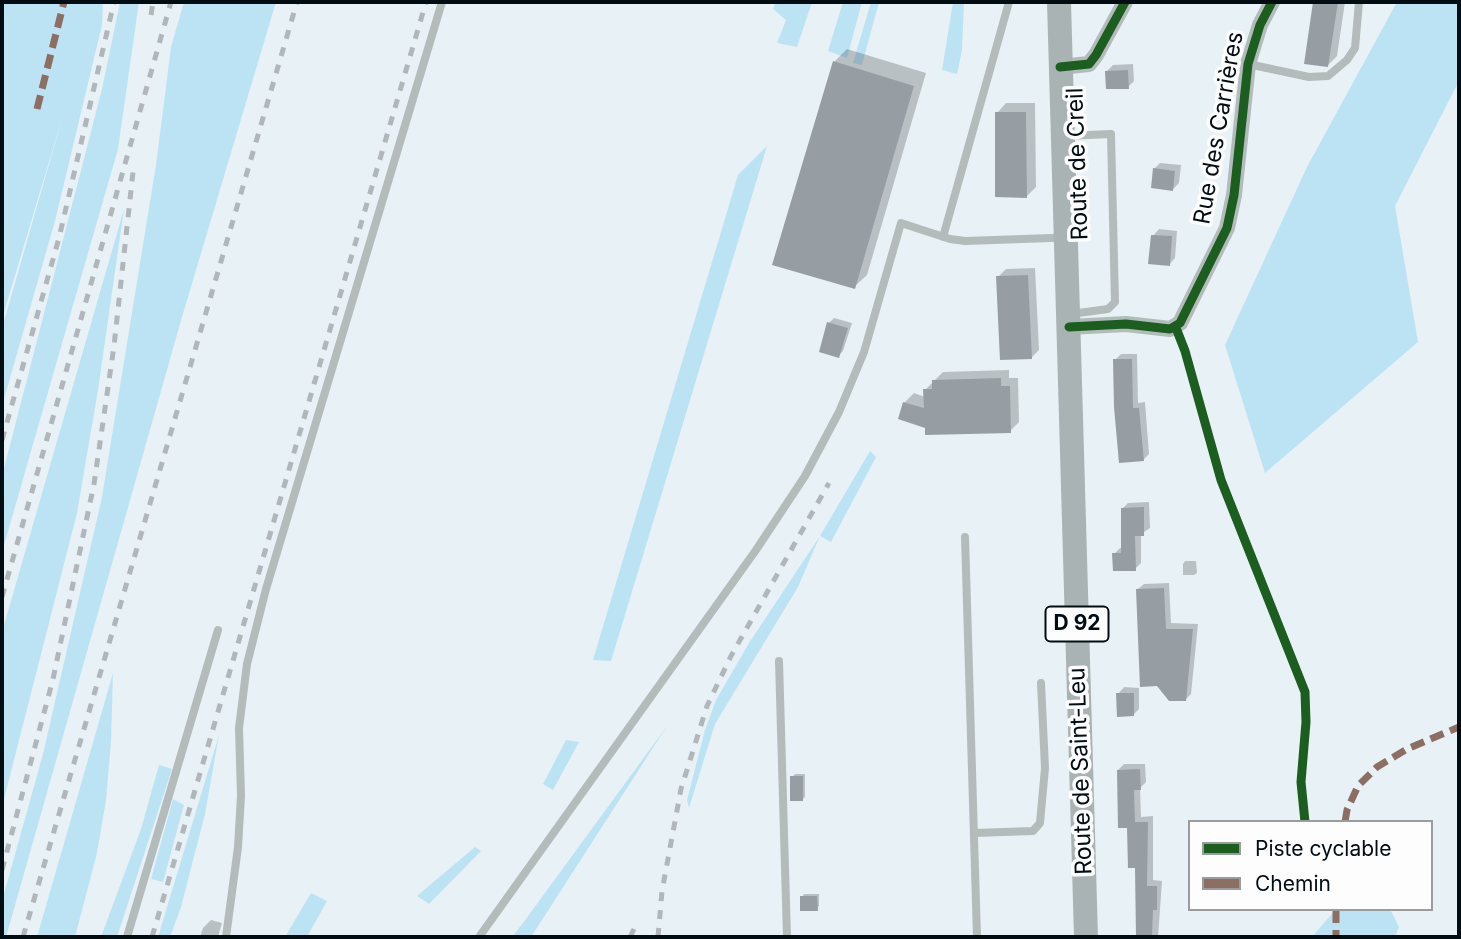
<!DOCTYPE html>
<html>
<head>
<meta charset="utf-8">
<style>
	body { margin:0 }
	#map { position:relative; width:1461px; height:939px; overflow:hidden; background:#e8f1f5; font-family:Inter,sans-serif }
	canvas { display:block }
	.frame { position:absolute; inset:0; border:4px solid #020d13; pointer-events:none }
	.legend { position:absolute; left:1188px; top:820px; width:245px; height:91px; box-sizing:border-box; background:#fdfdfd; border:2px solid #999d9f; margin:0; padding:9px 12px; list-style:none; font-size:21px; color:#020d13 }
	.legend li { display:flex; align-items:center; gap:14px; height:35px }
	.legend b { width:35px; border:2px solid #999d9f }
</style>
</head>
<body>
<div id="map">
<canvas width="1461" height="939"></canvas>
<div class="frame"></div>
<ul class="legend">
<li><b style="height:9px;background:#1b5e20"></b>Piste cyclable</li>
<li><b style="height:9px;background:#8d6e63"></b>Chemin</li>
</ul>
</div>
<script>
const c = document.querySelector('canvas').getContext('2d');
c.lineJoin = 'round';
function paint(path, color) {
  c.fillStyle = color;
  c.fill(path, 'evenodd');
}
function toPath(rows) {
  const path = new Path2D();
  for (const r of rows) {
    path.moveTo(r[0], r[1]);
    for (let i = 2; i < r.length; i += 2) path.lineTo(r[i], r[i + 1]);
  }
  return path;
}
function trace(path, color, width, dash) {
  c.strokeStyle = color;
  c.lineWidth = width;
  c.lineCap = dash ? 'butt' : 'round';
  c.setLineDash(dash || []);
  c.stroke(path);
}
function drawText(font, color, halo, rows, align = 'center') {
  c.font = font + ' Inter,sans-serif';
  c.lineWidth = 7;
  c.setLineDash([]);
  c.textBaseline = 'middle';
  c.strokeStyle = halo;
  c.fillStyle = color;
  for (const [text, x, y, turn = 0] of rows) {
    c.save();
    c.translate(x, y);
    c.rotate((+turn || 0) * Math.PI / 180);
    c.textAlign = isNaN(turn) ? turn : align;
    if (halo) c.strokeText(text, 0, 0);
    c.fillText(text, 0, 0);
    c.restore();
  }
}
const green = toPath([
	[2,2,103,2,102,25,55,221,2,406,2,328,64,112,2,319],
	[120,2,139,2,118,149,2,552,2,476,102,89],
	[184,2,276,2,182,317,6,937,2,937,2,901,43,754,102,497,156,165,171,47],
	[776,2,812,2,797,47,777,43,786,20,773,9],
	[843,2,862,2,847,58,828,51],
	[871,2,879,2,862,65,853,63],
	[953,2,964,2,962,50,957,74,942,70],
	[1397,2,1459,2,1459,81,1395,206,1418,342,1265,473,1225,345,1307,167],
	[767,146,611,661,593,660,738,175],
	[124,209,98,390,77,513,2,807,2,632],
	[870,451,876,457,831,542,820,536,798,587,715,724,689,808,687,800,705,730,716,700,749,643,820,536],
	[113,673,111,742,106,800,97,853,75,937,37,937],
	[667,726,531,937,512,937,523,923],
	[219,735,205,814,181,907,170,937,158,937],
	[566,740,579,742,553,790,543,784],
	[159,765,172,769,117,937,101,937,141,829],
	[173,799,184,805,163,882,151,879],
	[475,847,481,851,429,904,417,896],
	[311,893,327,901,307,937,285,937],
	[1336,909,1390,909,1399,927,1395,937,1312,937]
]);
const shadow = toPath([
	[1315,2,1345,2,1337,56,1328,65,1306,62],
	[847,49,926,73,867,275,854,287,834,62],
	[1133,64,1134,81,1128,87,1107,71,1113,65],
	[1006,103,1035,103,1036,187,1026,197,997,113],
	[1160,163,1181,165,1179,183,1173,189,1154,169],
	[1159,229,1177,231,1175,258,1169,265,1153,236],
	[1035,268,1039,350,1031,358,998,277,1006,269],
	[834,318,852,323,843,351,838,356,829,323],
	[1121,354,1137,354,1138,403,1145,402,1149,454,1143,460,1115,360],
	[1009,370,1009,378,1018,378,1019,422,1010,431,926,427,900,418,905,402,914,393,925,397,925,390,943,372],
	[1149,502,1150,528,1141,534,1141,563,1135,569,1114,554,1120,548,1123,548,1122,509,1128,503],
	[1185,561,1196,561,1197,573,1194,575,1183,575,1183,564],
	[1169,583,1171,623,1198,624,1191,694,1185,700,1138,589,1144,584],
	[1124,687,1139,688,1139,709,1133,715,1118,694],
	[1124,764,1145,764,1146,782,1140,788,1141,817,1153,816,1153,880,1162,881,1158,937,1137,937,1137,866,1118,770],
	[795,774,805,774,805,797,803,799,792,777],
	[804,894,819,894,819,906,817,909,802,897],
	[211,920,222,923,218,937,200,937,203,928]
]);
const building = toPath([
	[1313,2,1338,2,1328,67,1304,64],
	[833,61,914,86,855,289,772,265],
	[1128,70,1129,89,1106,89,1105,71],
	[995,112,1026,112,1027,198,995,197],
	[1153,168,1175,171,1173,191,1151,188],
	[1151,235,1172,236,1170,266,1148,264],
	[1028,275,1032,359,1000,360,996,276],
	[827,322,848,328,839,358,819,352],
	[1113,359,1132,359,1133,408,1139,408,1144,461,1119,463,1114,407],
	[1001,378,1001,386,1010,386,1011,433,925,435,925,428,898,419,903,402,924,408,923,389,932,389,932,380],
	[1144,507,1144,536,1135,536,1136,571,1113,571,1112,553,1121,553,1121,508],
	[1164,588,1166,629,1193,629,1186,701,1169,701,1157,686,1140,687,1136,589],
	[1116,693,1134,693,1134,716,1117,717],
	[1140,769,1141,790,1134,790,1135,822,1148,822,1147,886,1157,886,1157,910,1153,910,1152,937,1136,937,1135,868,1128,868,1127,828,1118,828,1117,770],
	[790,776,803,776,803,801,790,801],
	[800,896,817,896,818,911,800,911]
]);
const service = toPath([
	[1248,64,1309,77,1328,76,1347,60,1355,48,1359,2],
	[1066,136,1111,134,1115,302,1108,309,1071,314],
	[943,237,1009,2],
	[965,537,977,937],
	[779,661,787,937],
	[974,833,1033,831,1040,823,1045,768,1041,683],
	[127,937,218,630],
	[226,937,238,847,241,796,239,728,247,664,266,589,442,2],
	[479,937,756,550,805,476,839,412,864,352,901,223,950,239,965,241,1080,237]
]);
const minor = toPath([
	[1060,67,1089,64,1096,55,1125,2],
	[1069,327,1126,324,1170,329,1180,323,1227,228,1234,195,1248,64,1260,25,1272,2]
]);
const primary = toPath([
	[1059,2,1086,937]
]);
const rail = toPath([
	[151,15,153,2],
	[2,440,59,238,114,2],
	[2,597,171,2],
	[2,870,53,679,94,484,114,346,133,172],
	[23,937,297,2],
	[152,937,426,2],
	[630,937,634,929],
	[658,937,662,891,681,789,707,706,731,656,829,483]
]);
const quiet = toPath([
	[37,109,64,2],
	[1345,822,1347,810,1358,786,1377,767,1407,749,1459,727],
	[1336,909,1336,937]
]);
const cycleway = toPath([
	[1060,67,1089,64,1096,55,1125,2],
	[1069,327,1126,324,1170,329,1180,323,1227,228,1234,195,1248,64,1260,25,1272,2],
	[1176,328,1185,351,1221,480,1305,692,1306,722,1301,782,1305,822]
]);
const shields = [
	[1077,624,63]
];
const shieldNames = [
	["D 92",1077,624]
];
const streetNames = [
	["Rue des Carrières",1219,128,-80],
	["Route de Creil",1078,164,-92],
	["Route de Saint-Leu",1081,771,-92]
];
paint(green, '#bce3f4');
paint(shadow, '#0003');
paint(building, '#969ea4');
trace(service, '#b3bbbb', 8);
trace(minor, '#b3bbbb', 16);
trace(primary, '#aab3b4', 24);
trace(rail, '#b0b6b9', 5, [9, 9]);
trace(quiet, '#8d6e63', 7, [14, 7]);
trace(cycleway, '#1b5e20', 9);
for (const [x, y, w] of shields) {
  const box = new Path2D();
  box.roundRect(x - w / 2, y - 17.5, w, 35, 5);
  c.fillStyle = '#fdfdfd';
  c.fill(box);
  trace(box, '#020d13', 2);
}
drawText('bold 21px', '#020d13', null, shieldNames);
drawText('23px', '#020d13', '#fdfdfd', streetNames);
</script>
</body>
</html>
